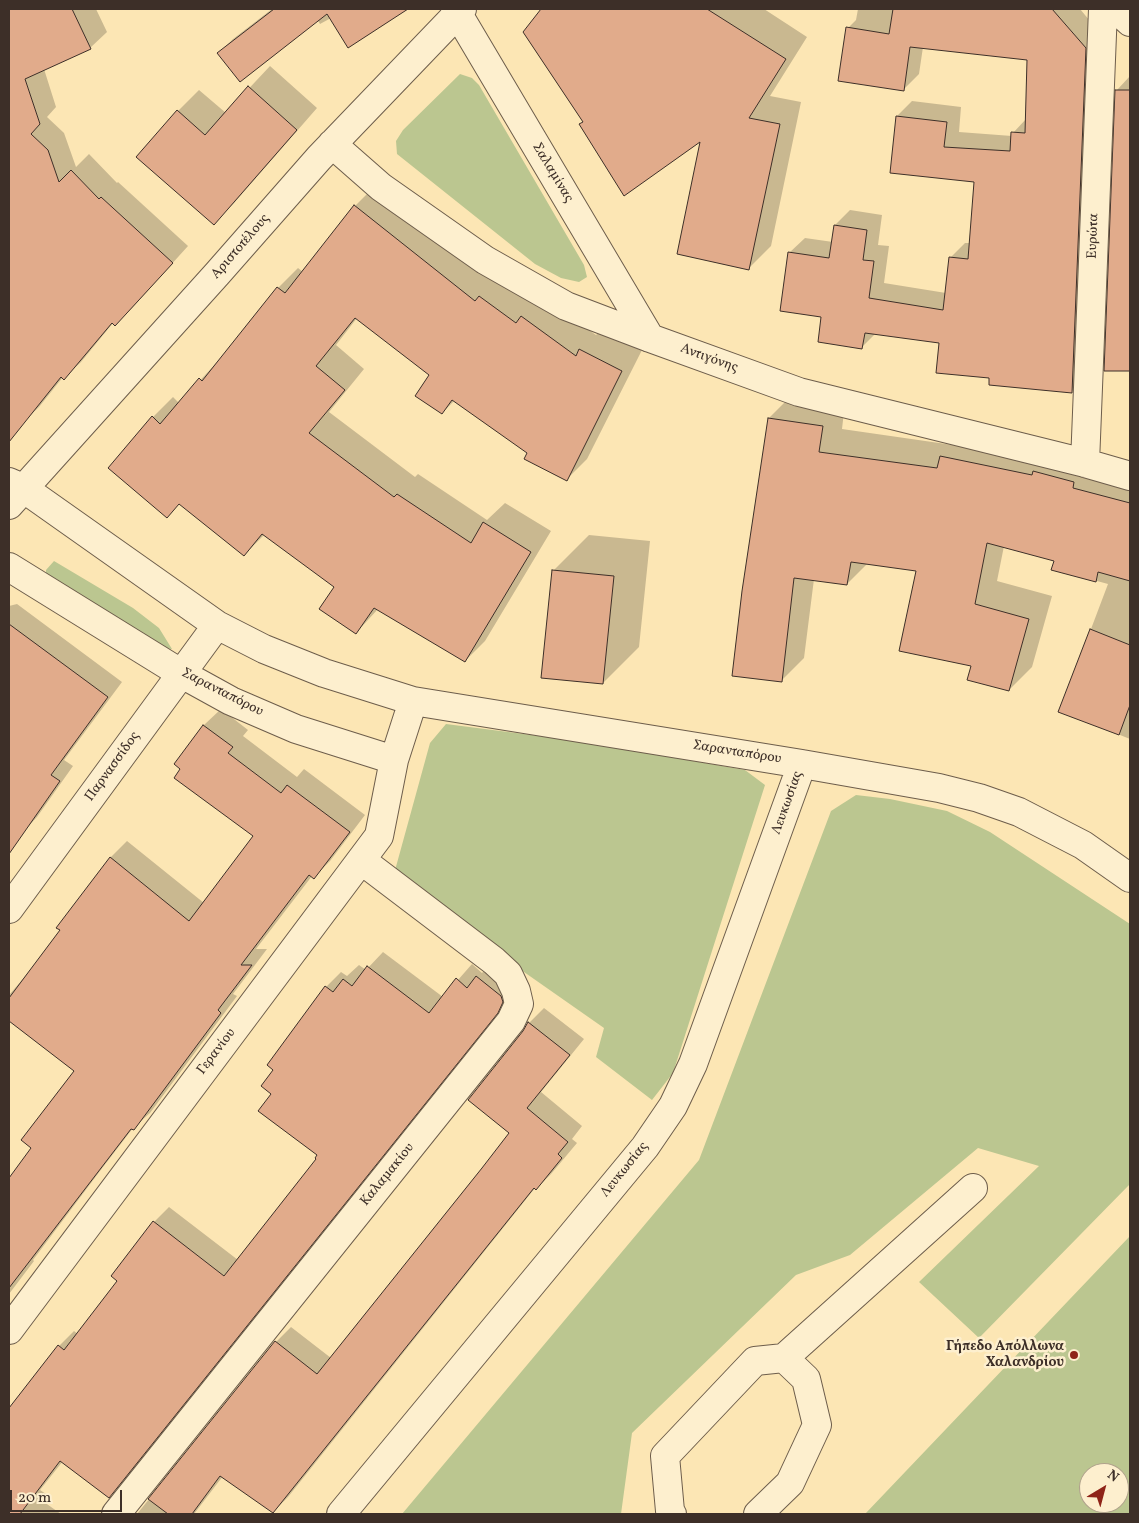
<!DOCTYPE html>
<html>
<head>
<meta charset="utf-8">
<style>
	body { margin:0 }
	#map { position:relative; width:1139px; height:1523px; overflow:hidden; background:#fce6b4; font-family:Vollkorn,serif }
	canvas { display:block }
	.frame { position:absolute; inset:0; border:10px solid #3d2f28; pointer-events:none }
	.north { position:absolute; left:1079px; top:1463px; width:50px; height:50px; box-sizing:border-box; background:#fdefce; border:1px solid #b0a28c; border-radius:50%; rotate:37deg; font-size:14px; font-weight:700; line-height:20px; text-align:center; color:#3d2f28 }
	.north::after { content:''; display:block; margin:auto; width:18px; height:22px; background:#8f2418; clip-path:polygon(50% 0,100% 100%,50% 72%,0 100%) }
	.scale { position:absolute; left:10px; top:1490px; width:112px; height:22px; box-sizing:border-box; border:2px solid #3d2f28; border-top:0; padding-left:6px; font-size:15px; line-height:18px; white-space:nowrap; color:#3d2f28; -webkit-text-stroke:4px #fdefce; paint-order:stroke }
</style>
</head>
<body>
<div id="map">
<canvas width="1139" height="1523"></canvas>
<div class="frame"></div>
<div class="north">N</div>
<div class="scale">20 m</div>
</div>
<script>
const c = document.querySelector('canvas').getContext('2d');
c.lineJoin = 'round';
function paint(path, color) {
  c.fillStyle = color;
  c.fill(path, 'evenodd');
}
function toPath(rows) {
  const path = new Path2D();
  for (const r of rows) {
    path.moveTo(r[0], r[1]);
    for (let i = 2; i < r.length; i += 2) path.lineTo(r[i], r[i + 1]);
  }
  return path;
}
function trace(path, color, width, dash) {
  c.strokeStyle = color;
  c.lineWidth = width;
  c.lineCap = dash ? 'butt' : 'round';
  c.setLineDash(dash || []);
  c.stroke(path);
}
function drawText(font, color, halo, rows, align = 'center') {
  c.font = font + ' Vollkorn,serif';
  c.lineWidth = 5;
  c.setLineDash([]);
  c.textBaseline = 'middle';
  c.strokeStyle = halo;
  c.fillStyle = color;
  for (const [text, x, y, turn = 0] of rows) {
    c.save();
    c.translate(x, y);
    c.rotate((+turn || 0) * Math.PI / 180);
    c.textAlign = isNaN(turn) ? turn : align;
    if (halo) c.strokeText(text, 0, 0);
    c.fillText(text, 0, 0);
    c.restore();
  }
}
const green = toPath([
	[460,74,472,78,479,85,584,265,587,277,579,282,561,278,535,264,397,154,396,141,403,130],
	[54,561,133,608,159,628,172,649,160,648,46,578,46,570],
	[446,724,578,741,745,770,765,785,673,1073,652,1100,596,1057,604,1028,514,965,394,874,430,743],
	[856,795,890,799,947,811,990,832,1130,924,1130,1184,979,1338,919,1282,1039,1166,978,1148,850,1255,796,1275,632,1433,621,1514,402,1514,699,1160,831,811],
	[1130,1236,1130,1514,865,1514],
	[1089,1473,1119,1473,1119,1503,1089,1503]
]);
const shadow = toPath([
	[9,9,96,9,107,32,90,48,44,69,56,107,47,117,64,133,76,167,89,154,117,183,118,182,188,246,132,308,115,324,113,323,81,362,64,378,63,377,39,407,22,423,10,414,9,416],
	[272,9,404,9,400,12,331,18,320,24,317,19,219,53,233,39],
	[543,9,764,9,807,37,770,96,801,102,771,246,749,268,702,139,581,124,584,121,524,32],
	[858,9,1080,9,1100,33,1087,376,1072,391,941,342,876,333,862,347,822,316,789,253,805,238,833,242,835,225,850,210,882,215,878,245,889,246,884,283,946,293,950,258,965,243,970,243,976,181,897,116,912,101,961,107,959,132,1012,136,1013,133,1026,119,1028,59,923,47,919,74,904,89,846,30,856,20],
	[270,66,317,108,235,202,214,223,178,111,199,90,226,113],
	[1130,76,1130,370,1106,370,1117,90],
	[376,185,542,297,596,335,601,330,642,350,587,459,567,479,455,400,442,413,431,375,357,318,336,345,364,369,329,412,415,477,418,474,487,520,505,503,551,531,485,641,465,661,378,609,356,633,336,586,265,534,244,555,153,417,173,397,179,403,220,359,278,288,298,268,303,272,355,206],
	[792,395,845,403,842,429,953,445,964,434,1130,474,1130,739,1060,711,1108,584,1053,569,1055,560,1004,546,997,581,1052,596,1032,667,1009,690,973,665,917,570,868,563,847,584,814,579,804,658,781,681,769,418],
	[589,535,650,541,639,647,603,683,553,571],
	[17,604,122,682,64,760,73,766,37,817,23,832,21,830,9,847,9,606],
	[221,709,248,730,243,736,297,777,304,769,365,815,330,861,314,877,312,876,256,949,267,949,233,994,237,996,150,1113,133,1128,100,1171,33,1260,34,1261,9,1294,9,1180,33,1148,75,1071,9,1020,9,995,29,972,62,929,58,927,111,857,127,841,204,903,254,836,176,764,204,725],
	[383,952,443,997,472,964,482,973,492,962,512,996,123,1482,108,1497,63,1461,40,1490,49,1496,44,1502,61,1514,9,1514,9,1408,59,1346,74,1331,78,1334,119,1281,154,1222,169,1207,238,1260,317,1159,319,1155,273,1093,326,987,341,972,347,976,359,965,366,970],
	[544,1008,584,1039,541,1092,582,1126,572,1139,577,1143,551,1174,536,1189,535,1188,288,1497,273,1512,223,1476,194,1514,137,1514,276,1342,291,1327,331,1358,511,1133,524,1031,529,1023]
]);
const building = toPath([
	[9,9,72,9,91,49,25,79,40,124,31,134,48,150,59,182,71,170,99,199,101,197,173,263,115,326,112,323,64,380,61,377,9,442,9,9],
	[274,9,408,9,348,48,327,14,240,82,217,53,274,9],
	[541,9,707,9,786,59,749,118,780,124,749,270,677,254,700,142,624,196,579,124,583,122,523,32,541,9],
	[893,9,1052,9,1086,48,1072,393,989,385,989,378,936,373,939,343,865,333,862,349,818,342,821,317,780,311,788,252,829,258,834,225,867,230,863,260,874,261,869,298,943,310,949,257,968,259,974,182,890,173,896,116,947,122,944,147,1010,151,1011,132,1025,133,1027,60,910,47,904,91,838,81,846,27,889,34,893,9],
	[248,86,297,130,214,225,136,157,177,110,205,135,248,86],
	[1115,90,1130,90,1130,371,1104,371,1115,90],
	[354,205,475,301,479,296,516,323,521,316,576,356,579,349,622,371,567,481,524,459,527,453,452,400,442,414,415,396,429,375,355,318,316,366,345,390,309,433,394,497,397,494,471,543,483,522,531,552,465,662,374,608,356,634,319,609,334,587,262,534,244,556,179,504,167,518,108,468,152,416,160,424,199,378,202,381,277,287,285,293,354,205],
	[768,418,823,426,819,452,937,468,940,456,1032,475,1033,471,1074,482,1073,488,1130,503,1130,581,1098,572,1096,582,1051,570,1054,561,987,543,975,604,1029,619,1009,691,967,680,971,666,899,651,916,571,851,562,847,585,794,578,782,682,732,676,742,591,768,418],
	[552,570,614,576,603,684,541,678,552,570],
	[9,624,108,697,51,775,60,781,9,854,9,624],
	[1090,629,1130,645,1130,705,1119,735,1058,712,1090,629],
	[203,725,233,747,228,753,281,793,287,785,350,832,314,879,309,875,241,965,252,965,218,1010,221,1013,134,1130,131,1129,9,1288,9,1178,31,1148,21,1140,74,1071,9,1021,9,998,60,930,56,928,110,857,189,921,253,836,174,778,180,769,174,764,203,725],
	[367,966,429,1013,456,978,467,988,476,976,501,996,503,1002,498,1013,109,1498,60,1461,20,1514,9,1514,9,1408,58,1345,64,1350,117,1281,111,1276,153,1221,224,1276,316,1159,315,1158,317,1155,258,1111,271,1094,261,1086,273,1070,267,1065,325,986,333,992,343,979,352,986,367,966],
	[528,1022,570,1055,527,1108,568,1142,558,1154,562,1158,536,1190,534,1188,273,1513,220,1476,192,1514,168,1514,148,1499,275,1341,317,1374,482,1168,509,1133,468,1100,523,1031,528,1022]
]);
const minor = toPath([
	[455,9,650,338],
	[1116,9,1130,22],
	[332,144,381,187,485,260,566,306,650,338,799,392,1085,463,1130,476],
	[1085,463,1103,9],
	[9,482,23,488,217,625,264,649,324,673,413,701,802,764,939,788,979,798,1019,812,1083,845,1130,878],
	[9,505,217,274,319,158,462,9],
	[9,567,182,674,231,701,296,729,394,760],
	[9,909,217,625],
	[9,1330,379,836,394,760,413,701],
	[784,1358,973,1188],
	[116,1514,511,1021,519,1004,516,991,508,974,494,961,361,860],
	[341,1514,645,1147,673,1106,693,1064,802,764],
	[672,1514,670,1511,665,1456,755,1361,784,1358,806,1379,817,1425,790,1483,758,1514]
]);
const markers = [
	[1074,1355,5,"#8f2418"]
];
const streetNames = [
	["Σαλαμίνας",552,173,59],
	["Ευρώτα",1094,236,-88],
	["Αριστοτέλους",241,247,-49],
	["Αντιγόνης",709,359,20],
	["Σαρανταπόρου",222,693,27],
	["Σαρανταπόρου",737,753,9],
	["Παρνασσίδος",113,767,-54],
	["Λευκωσίας",788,803,-70],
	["Γερανίου",217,1052,-53],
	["Λευκωσίας",625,1170,-51],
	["Καλαμακίου",388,1175,-51]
];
const poiNames = [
	["Γήπεδο Απόλλωνα",1064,1347],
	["Χαλανδρίου",1064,1363]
];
paint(green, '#bbc690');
paint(shadow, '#0003');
paint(building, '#e1ab8b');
trace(building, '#3d2f28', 1);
trace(minor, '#6d5d4b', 30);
trace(minor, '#fdefce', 28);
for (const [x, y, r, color] of markers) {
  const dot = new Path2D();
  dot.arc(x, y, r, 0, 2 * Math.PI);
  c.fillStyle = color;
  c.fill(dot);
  trace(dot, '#fdefce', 2);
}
drawText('14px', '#3d2f28', '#fdefce', streetNames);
drawText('bold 14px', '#3d2f28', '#fdefce', poiNames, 'right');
</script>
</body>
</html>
